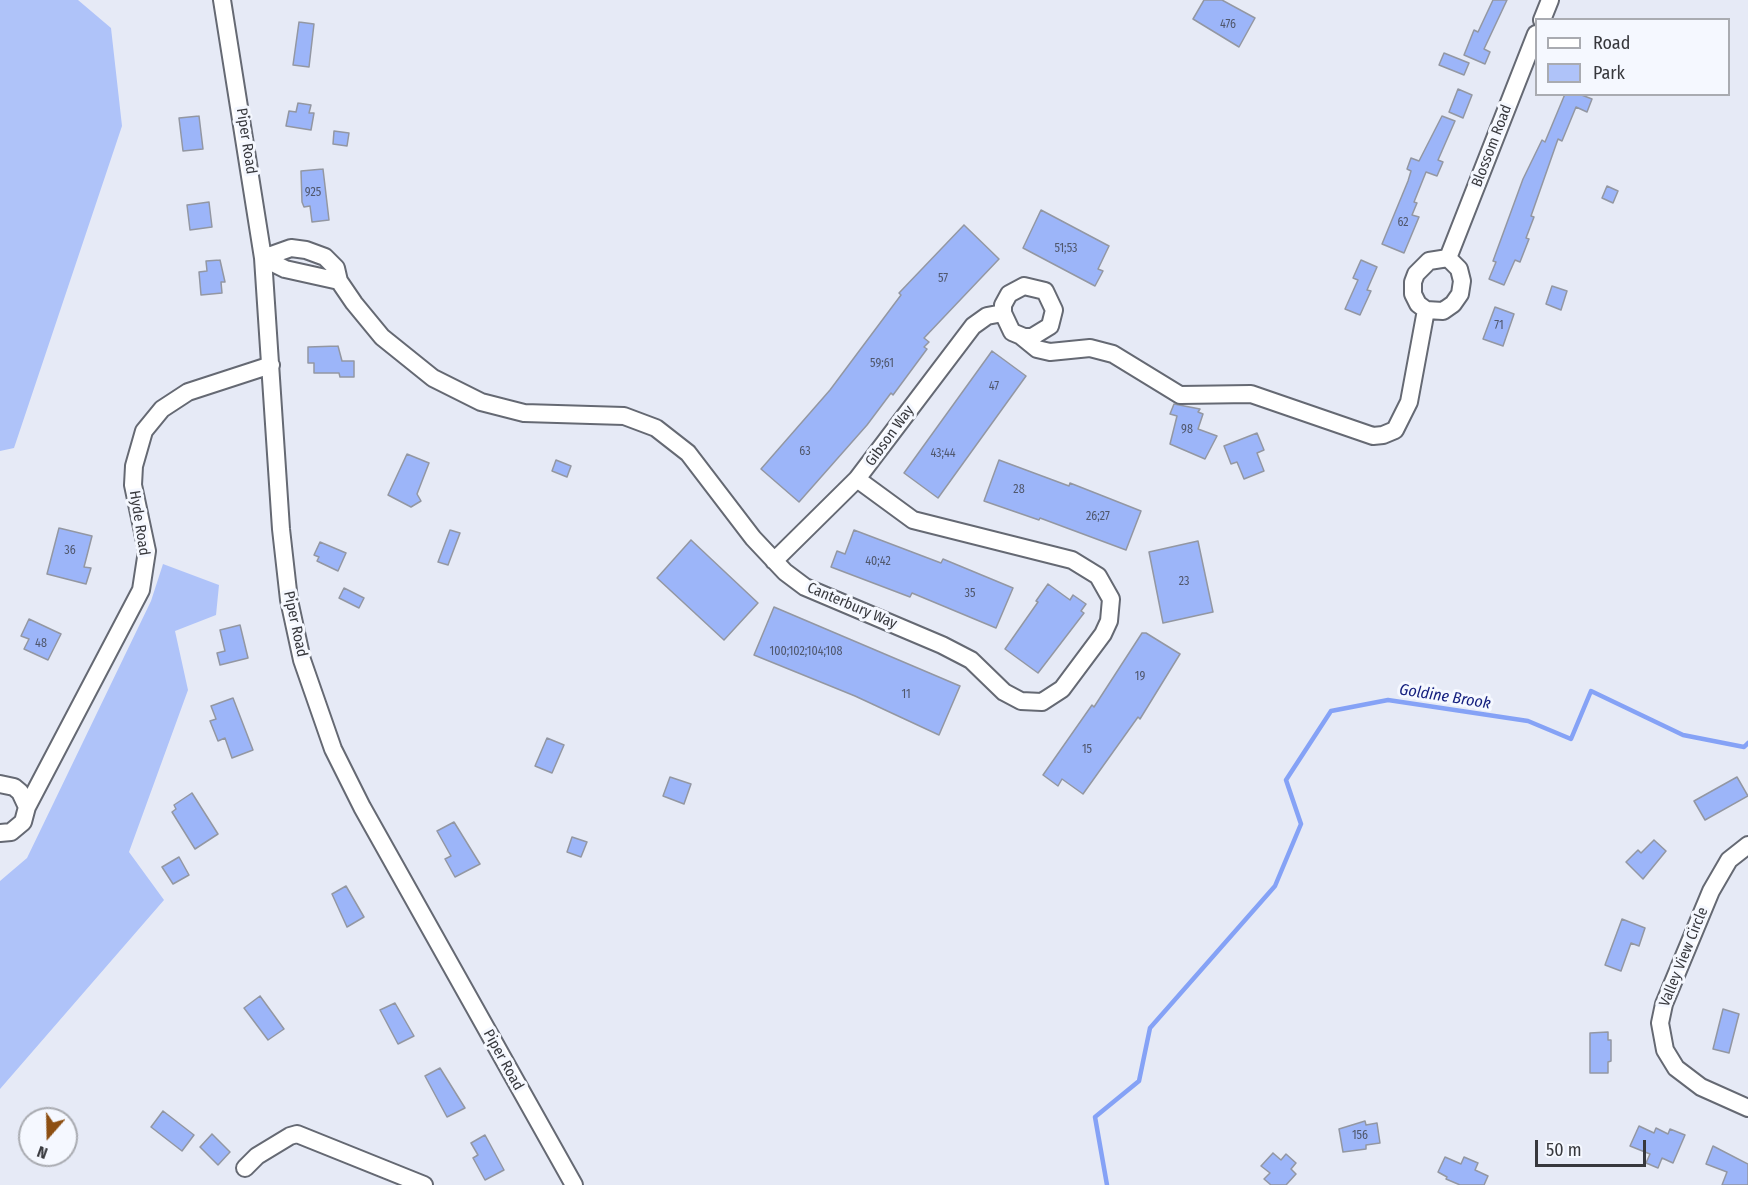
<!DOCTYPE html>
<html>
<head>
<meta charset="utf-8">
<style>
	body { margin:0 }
	#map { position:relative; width:1748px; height:1185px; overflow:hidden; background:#e6eaf6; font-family:"Fira Sans Condensed",sans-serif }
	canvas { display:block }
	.legend { position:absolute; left:1535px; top:18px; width:195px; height:78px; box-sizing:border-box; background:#f5f8ff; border:2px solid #a9abb1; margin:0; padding:8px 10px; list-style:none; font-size:18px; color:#37383d }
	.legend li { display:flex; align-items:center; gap:12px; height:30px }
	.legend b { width:30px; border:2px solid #a9abb1 }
	.north { position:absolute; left:18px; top:1107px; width:60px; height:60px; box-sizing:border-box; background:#f5f8ff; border:2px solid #a9abb1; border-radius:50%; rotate:200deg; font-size:16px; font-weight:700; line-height:24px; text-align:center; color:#37383d }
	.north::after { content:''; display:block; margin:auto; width:21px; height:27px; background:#8d4f12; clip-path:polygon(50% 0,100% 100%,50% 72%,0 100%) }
	.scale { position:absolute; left:1535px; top:1140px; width:111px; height:27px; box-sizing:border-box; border:3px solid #37383d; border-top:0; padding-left:8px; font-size:18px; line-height:21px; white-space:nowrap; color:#37383d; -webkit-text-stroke:4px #f5f8ff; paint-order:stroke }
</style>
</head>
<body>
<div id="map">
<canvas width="1748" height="1185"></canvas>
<ul class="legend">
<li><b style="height:8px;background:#fff"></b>Road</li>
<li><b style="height:16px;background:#afc3f9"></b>Park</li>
</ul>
<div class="north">N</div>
<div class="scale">50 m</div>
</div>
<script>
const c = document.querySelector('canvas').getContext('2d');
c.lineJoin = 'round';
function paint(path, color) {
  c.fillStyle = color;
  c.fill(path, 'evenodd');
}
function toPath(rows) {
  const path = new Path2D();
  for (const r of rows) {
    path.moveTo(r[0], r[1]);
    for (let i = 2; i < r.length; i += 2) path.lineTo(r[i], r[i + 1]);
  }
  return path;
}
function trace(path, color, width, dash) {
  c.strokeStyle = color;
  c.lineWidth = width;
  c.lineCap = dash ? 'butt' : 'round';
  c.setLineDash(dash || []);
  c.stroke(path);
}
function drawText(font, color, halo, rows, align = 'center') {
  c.font = font + ' "Fira Sans Condensed",sans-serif';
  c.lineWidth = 6;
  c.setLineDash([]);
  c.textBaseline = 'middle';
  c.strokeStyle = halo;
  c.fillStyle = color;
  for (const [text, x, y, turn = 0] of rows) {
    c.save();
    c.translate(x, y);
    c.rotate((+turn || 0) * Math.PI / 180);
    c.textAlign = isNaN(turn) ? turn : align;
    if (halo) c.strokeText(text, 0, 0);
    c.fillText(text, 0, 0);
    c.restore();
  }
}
const green = toPath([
	[0,0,78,0,111,28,122,126,14,448,0,451],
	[163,564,219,585,216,615,175,631,188,690,129,852,164,900,0,1089,0,881,27,858,151,601]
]);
const stream = toPath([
	[1107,1185,1095,1117,1139,1081,1150,1028,1275,886,1301,824,1286,780,1331,711,1388,700,1528,721,1571,739,1591,691,1683,735,1744,747,1748,743]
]);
const building = toPath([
	[1204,0,1222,0,1255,18,1239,47,1193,19,1204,0],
	[1493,0,1507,0,1484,49,1490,52,1485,64,1464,55,1474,30,1478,32,1493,0],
	[299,22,314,24,309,67,293,65,299,22],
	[1444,53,1469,63,1464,75,1439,65,1444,53],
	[1458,89,1472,95,1463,118,1449,112,1458,89],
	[1565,94,1579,94,1592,99,1587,112,1576,107,1562,141,1558,139,1531,216,1534,217,1526,238,1529,239,1520,262,1515,260,1504,285,1489,279,1496,262,1493,261,1523,179,1542,140,1545,142,1565,94],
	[298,103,311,105,309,113,314,113,311,130,286,126,289,111,296,112,298,103],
	[199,116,203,149,183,151,179,118,199,116],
	[1442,116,1455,121,1438,160,1443,162,1437,176,1426,172,1414,202,1417,203,1412,215,1419,217,1404,253,1382,244,1408,181,1411,171,1407,169,1411,158,1419,161,1442,116],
	[334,131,349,133,347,146,333,144,334,131],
	[323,169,329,220,312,222,310,206,304,207,302,202,301,171,323,169],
	[1607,186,1618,191,1613,203,1602,198,1607,186],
	[209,202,212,227,190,230,187,205,209,202],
	[1041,210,1109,246,1098,269,1103,271,1095,286,1023,248,1041,210],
	[964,225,999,259,924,338,929,342,924,347,927,349,893,395,891,393,867,425,799,502,761,469,830,390,901,295,899,293,964,225],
	[220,260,225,282,221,282,222,293,201,295,199,272,207,271,206,261,220,260],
	[1361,260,1377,267,1367,290,1371,291,1360,315,1345,309,1358,280,1353,278,1361,260],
	[1552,286,1567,291,1561,310,1546,304,1552,286],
	[1495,307,1514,314,1503,346,1483,339,1495,307],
	[338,346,342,361,354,361,354,377,340,377,339,373,314,373,314,363,308,363,308,347,338,346],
	[992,351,1026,376,938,498,904,473,992,351],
	[1174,404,1200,409,1198,412,1203,414,1198,429,1217,436,1205,459,1170,444,1177,416,1170,414,1174,404],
	[1257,433,1264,450,1257,453,1264,471,1244,479,1237,462,1231,464,1224,446,1257,433],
	[407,454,429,463,417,494,421,501,411,507,388,495,407,454],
	[556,460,571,466,567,477,552,471,556,460],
	[999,460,1069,486,1070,483,1141,511,1126,550,1040,518,1039,520,984,501,999,460],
	[59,528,92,536,84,567,91,568,86,584,47,574,59,528],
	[450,530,460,533,448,565,438,562,450,530],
	[854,530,941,563,943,559,1013,588,996,628,912,593,910,597,831,567,837,551,845,554,854,530],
	[691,540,758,603,724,640,657,578,691,540],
	[1198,541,1213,612,1163,623,1149,552,1198,541],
	[320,542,346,553,338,571,317,561,319,557,314,555,320,542],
	[1048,584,1070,600,1073,595,1086,604,1081,611,1084,613,1038,673,1005,649,1038,602,1036,601,1048,584],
	[344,588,364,598,359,608,339,598,344,588],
	[774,607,960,686,939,735,855,696,754,655,774,607],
	[29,619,61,634,48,660,24,649,29,639,21,636,29,619],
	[240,625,248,658,220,665,217,653,225,651,220,630,240,625],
	[1142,633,1146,633,1180,654,1140,719,1138,717,1083,794,1062,779,1058,786,1043,775,1092,705,1094,707,1142,633],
	[233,698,253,750,232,758,225,738,218,741,210,721,216,719,211,706,233,698],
	[547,738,564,745,552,773,535,766,547,738],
	[670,777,691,784,684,804,663,796,670,777],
	[1737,777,1748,796,1705,820,1694,801,1737,777],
	[192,793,218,834,195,849,172,812,176,809,174,805,192,793],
	[454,822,480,864,455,877,445,859,451,856,437,831,454,822],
	[572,837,587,842,581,857,567,852,572,837],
	[1654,840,1666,851,1643,879,1626,862,1638,850,1641,853,1654,840],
	[179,857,189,875,173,884,162,867,179,857],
	[346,886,364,917,347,927,332,894,346,886],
	[1622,919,1645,928,1639,946,1631,943,1621,971,1605,965,1622,919],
	[260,996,284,1029,268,1040,244,1008,260,996],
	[395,1003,414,1036,398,1044,380,1010,395,1003],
	[1723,1009,1739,1014,1729,1053,1713,1049,1723,1009],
	[1608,1032,1608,1040,1611,1040,1611,1061,1608,1062,1608,1073,1590,1073,1590,1033,1608,1032],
	[440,1068,465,1108,447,1117,425,1076,440,1068],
	[163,1111,194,1135,182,1151,151,1127,163,1111],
	[1365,1121,1366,1125,1377,1123,1380,1143,1366,1145,1366,1149,1343,1152,1339,1129,1365,1121],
	[1639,1126,1654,1133,1656,1128,1668,1134,1670,1129,1685,1135,1673,1163,1662,1158,1658,1168,1646,1163,1650,1154,1630,1146,1639,1126],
	[212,1134,230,1152,218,1165,200,1147,212,1134],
	[485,1135,504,1170,485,1180,473,1158,478,1155,471,1143,485,1135],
	[1713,1146,1748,1164,1748,1185,1722,1185,1727,1172,1706,1164,1713,1146],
	[1273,1153,1281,1160,1286,1154,1296,1163,1291,1169,1296,1174,1286,1185,1271,1185,1264,1179,1270,1173,1261,1166,1273,1153],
	[1445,1157,1461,1164,1464,1157,1478,1163,1475,1170,1488,1176,1484,1185,1460,1185,1446,1179,1447,1177,1438,1172,1445,1157]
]);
const minor = toPath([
	[222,0,263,258,281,529,289,600,302,660,333,749,362,807,574,1185],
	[1542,20,1550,0],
	[263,258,291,248,306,250,325,257,336,268,339,281,354,303,382,337,433,378,481,402,524,413,624,416,656,428,688,453,753,538,785,572,805,587,942,645,971,660,1004,692,1021,701,1042,702,1062,689,1103,634,1109,621,1111,599,1098,576,1072,560,913,520,857,479],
	[263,258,285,269,339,281],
	[1448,258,1536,34],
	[1448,258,1459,269,1462,281,1460,294,1453,304,1443,311,1426,310,1418,304,1413,294,1413,282,1416,274,1429,261,1448,258],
	[1021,336,1037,349,1050,352,1090,348,1113,354,1180,395,1251,394,1373,436,1383,435,1395,430,1409,402,1426,310],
	[774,561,857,479,973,326,987,316,1003,313,1012,332,1024,337,1032,337,1050,326,1054,310,1045,291,1024,286,1009,294,1003,305,1003,313],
	[0,784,14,787,20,792,27,807],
	[0,833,11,832,23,822,27,807,141,590,147,551,133,485,134,466,144,431,162,409,188,392,271,365],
	[1748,845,1729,860,1711,891,1664,1004,1660,1023,1665,1050,1676,1068,1701,1087,1748,1108],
	[245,1168,257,1156,290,1136,297,1134,424,1185]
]);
const numberNames = [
	["476",1228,25],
	["925",313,193],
	["62",1403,223],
	["51;53",1066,249],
	["57",943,279],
	["71",1499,326],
	["59;61",882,364],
	["47",994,387],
	["98",1187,430],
	["63",805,452],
	["43;44",943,454],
	["28",1019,490],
	["26;27",1098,517],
	["36",70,551],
	["40;42",878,562],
	["23",1184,582],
	["35",970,594],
	["48",41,644],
	["100;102;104;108",806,652],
	["19",1140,677],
	["11",906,695],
	["15",1087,750],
	["156",1360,1136]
];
const streetNames = [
	["Piper Road",246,141,81],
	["Blossom Road",1492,146,-69],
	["Gibson Way",890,436,-54],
	["Hyde Road",139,523,81],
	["Canterbury Way",852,606,23],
	["Piper Road",295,624,78],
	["Valley View Circle",1684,957,-68],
	["Piper Road",503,1060,61]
];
const waterNames = [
	["Goldine Brook",1445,697,9]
];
paint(green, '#afc3f9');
trace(stream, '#85a2f6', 4.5);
paint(building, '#9cb5f9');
trace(building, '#9397a2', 1.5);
trace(minor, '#656973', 20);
trace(minor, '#fff', 16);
drawText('12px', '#50576c', null, numberNames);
drawText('15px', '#37383d', '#f5f8ff', streetNames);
drawText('italic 16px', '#15207f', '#f5f8ff', waterNames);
</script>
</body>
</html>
